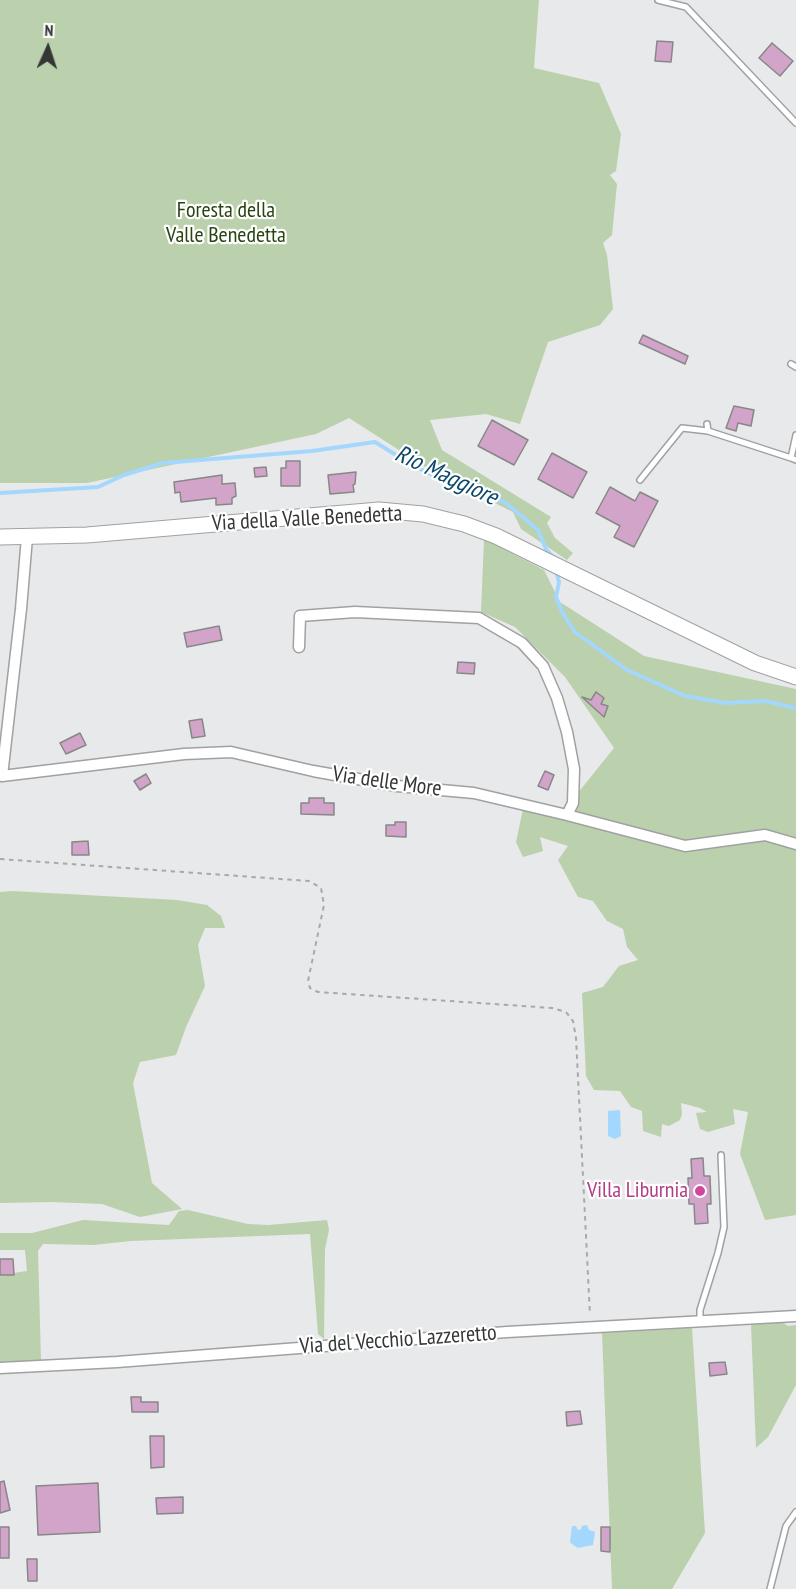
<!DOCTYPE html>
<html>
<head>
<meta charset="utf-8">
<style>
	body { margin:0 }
	#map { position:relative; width:796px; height:1589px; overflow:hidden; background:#e8e9ea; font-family:"PT Sans Narrow",sans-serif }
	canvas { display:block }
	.north { position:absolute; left:18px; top:18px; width:60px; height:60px; -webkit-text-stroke:4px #fff; paint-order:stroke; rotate:3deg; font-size:16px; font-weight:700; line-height:24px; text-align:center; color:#353636 }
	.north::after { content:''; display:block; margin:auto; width:21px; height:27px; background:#353636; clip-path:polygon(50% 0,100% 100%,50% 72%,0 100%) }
</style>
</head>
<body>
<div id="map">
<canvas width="796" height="1589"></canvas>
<div class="north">N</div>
</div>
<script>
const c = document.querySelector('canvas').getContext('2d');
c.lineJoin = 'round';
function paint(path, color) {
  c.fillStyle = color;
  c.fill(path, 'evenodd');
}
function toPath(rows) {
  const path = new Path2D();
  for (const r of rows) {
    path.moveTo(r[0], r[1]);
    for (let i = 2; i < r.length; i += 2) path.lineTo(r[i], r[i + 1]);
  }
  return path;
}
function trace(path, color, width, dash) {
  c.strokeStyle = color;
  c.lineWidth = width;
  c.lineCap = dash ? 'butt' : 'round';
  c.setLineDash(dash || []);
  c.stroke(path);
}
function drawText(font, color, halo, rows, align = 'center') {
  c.font = font + ' "PT Sans Narrow",sans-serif';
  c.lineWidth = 4.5;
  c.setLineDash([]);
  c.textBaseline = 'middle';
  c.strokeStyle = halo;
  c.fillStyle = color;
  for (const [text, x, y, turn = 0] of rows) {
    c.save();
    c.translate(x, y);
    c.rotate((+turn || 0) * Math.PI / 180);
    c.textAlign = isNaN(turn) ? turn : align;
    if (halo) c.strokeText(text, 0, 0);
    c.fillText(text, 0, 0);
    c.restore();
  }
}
const green = toPath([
	[0,0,539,0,534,68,599,83,621,134,616,171,610,175,617,184,612,235,603,243,607,255,613,309,600,325,548,342,520,424,486,414,430,420,442,450,551,517,547,523,555,538,573,553,567,560,521,529,513,512,438,475,349,418,316,434,87,483,0,483],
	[484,539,544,570,560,602,644,656,796,689,796,1215,765,1220,740,1154,748,1112,733,1109,735,1124,708,1132,700,1129,696,1113,707,1112,700,1108,681,1103,682,1114,680,1120,669,1126,662,1124,661,1137,643,1131,642,1111,631,1107,620,1091,594,1090,586,1076,582,993,603,987,619,966,638,960,627,947,623,929,607,921,593,901,578,897,558,860,568,846,540,837,543,851,523,857,516,842,523,809,561,814,614,748,565,677,515,627,481,612],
	[12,891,177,900,207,905,221,916,225,928,205,928,198,945,205,986,186,1027,176,1055,140,1062,133,1083,152,1183,182,1209,140,1217,102,1204,51,1202,0,1203,0,892],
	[188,1210,248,1224,268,1225,327,1220,329,1230,325,1249,324,1339,318,1334,310,1234,131,1241,93,1245,43,1244,38,1251,41,1360,0,1363,0,1275,27,1271,25,1250,0,1250,0,1233,32,1233,83,1220,169,1225,179,1211],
	[780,1321,788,1326,796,1325,796,1385,768,1437,756,1448,751,1324],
	[692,1328,705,1533,672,1589,612,1589,602,1333]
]);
const water = toPath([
	[620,1110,621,1136,615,1139,608,1136,608,1111],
	[587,1525,589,1530,595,1532,593,1545,578,1548,572,1544,570,1542,572,1526,576,1526,578,1530,581,1529,582,1526]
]);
const stream = toPath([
	[0,493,98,487,124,475,163,463,312,451,375,442,414,466,449,483,478,490,506,503,538,530,546,549,553,557],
	[556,570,559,582,556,597,562,612,575,632,627,670,685,696,726,703,765,701,796,708]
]);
const building = toPath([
	[657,41,673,42,671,62,655,61,657,41],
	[772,43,793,61,780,76,759,58,772,43],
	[643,335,688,356,685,364,639,343,643,335],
	[734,406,754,410,751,426,738,423,736,431,726,428,734,406],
	[492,420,528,440,514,465,478,446,492,420],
	[552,453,587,472,573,498,538,479,552,453],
	[286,461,300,461,300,486,281,486,281,468,286,468,286,461],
	[266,467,267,476,255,477,254,468,266,467],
	[356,472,355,484,353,485,354,492,330,494,328,475,356,472],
	[222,475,222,484,235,483,236,496,232,498,232,504,216,505,216,498,181,502,180,492,175,493,174,482,222,475],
	[610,487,635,501,640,492,658,501,634,547,614,537,620,526,596,513,610,487],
	[219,626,222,640,187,647,184,633,219,626],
	[458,662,475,663,474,674,457,673,458,662],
	[596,692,604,698,601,704,608,706,604,717,582,697,591,700,596,692],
	[202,719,205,736,192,738,189,721,202,719],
	[80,733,86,745,66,754,60,743,80,733],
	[545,771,554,775,548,790,538,786,545,771],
	[146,774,151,783,140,790,134,781,146,774],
	[309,798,324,798,324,803,334,803,334,815,301,814,301,803,309,803,309,798],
	[395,822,406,822,406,837,386,836,386,825,395,825,395,822],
	[88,841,89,855,72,855,72,842,88,841],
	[703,1158,704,1176,710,1176,711,1204,707,1204,708,1223,695,1224,694,1204,689,1204,688,1178,692,1178,691,1159,703,1158],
	[0,1259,13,1259,14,1275,0,1275,0,1259],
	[725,1362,727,1374,710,1376,709,1363,725,1362],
	[131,1397,141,1397,141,1402,158,1402,158,1412,132,1412,131,1397],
	[580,1411,582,1424,567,1426,566,1412,580,1411],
	[150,1436,164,1436,164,1467,151,1468,150,1436],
	[4,1481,10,1510,0,1513,0,1482,4,1481],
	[98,1483,100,1532,38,1535,36,1486,98,1483],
	[183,1497,183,1513,157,1514,156,1498,183,1497],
	[0,1527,9,1527,9,1558,0,1558,0,1527],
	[601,1527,610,1527,610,1552,601,1551,601,1527],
	[27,1559,37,1559,37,1581,28,1581,27,1559]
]);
const path = toPath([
	[0,859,309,881,321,888,324,905,308,981,310,988,318,992,552,1008,566,1012,573,1021,576,1038,590,1315]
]);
const lane = toPath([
	[658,0,686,7,796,123],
	[791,364,796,367],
	[707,424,708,431,791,458],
	[796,435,791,458,796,460],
	[640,480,682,428,708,431],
	[700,1321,700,1310,718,1253,724,1227,721,1155],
	[770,1589,786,1526,796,1512]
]);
const street = toPath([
	[27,537,21,609,2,776,184,754,231,752,313,771,397,786,474,793,567,815,573,803,574,769,567,732,557,698,543,666,522,643,479,618,355,612,300,616,299,647],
	[567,815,685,846,765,835,796,844],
	[0,1368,117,1362,507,1332,796,1316]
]);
const secondary = toPath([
	[0,537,87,535,379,510,423,514,464,524,496,536,755,663,796,677]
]);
const markers = [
	[700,1191,6,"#d1479c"]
];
const parkNames = [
	["Foresta della",226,211],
	["Valle Benedetta",226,236]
];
const streetNames = [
	["Via della Valle Benedetta",307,519,-3],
	["Via delle More",387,782,8],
	["Via del Vecchio Lazzeretto",398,1340,-4]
];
const hotelNames = [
	["Villa Liburnia",688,1191]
];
const waterNames = [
	["Rio Maggiore",446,476,25]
];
paint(green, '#bbd0ac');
paint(water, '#a4d7fd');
trace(stream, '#a4d7fd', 4);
paint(building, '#d3a4c9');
trace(building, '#888788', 1.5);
trace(lane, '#a0a1a2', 8);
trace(street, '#a0a1a2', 13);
trace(secondary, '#a0a1a2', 17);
trace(path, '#a8a9a9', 2, [4.5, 4.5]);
trace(lane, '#fff', 5);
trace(street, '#fff', 10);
trace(secondary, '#fff', 15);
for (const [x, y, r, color] of markers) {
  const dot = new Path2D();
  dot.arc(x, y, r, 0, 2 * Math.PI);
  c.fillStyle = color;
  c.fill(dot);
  trace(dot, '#fff', 2);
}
drawText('22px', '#294410', '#fff', parkNames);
drawText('22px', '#353636', '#fff', streetNames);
drawText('22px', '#b23c85', '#fff', hotelNames, 'right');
drawText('italic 24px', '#09486b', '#fff', waterNames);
</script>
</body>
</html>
